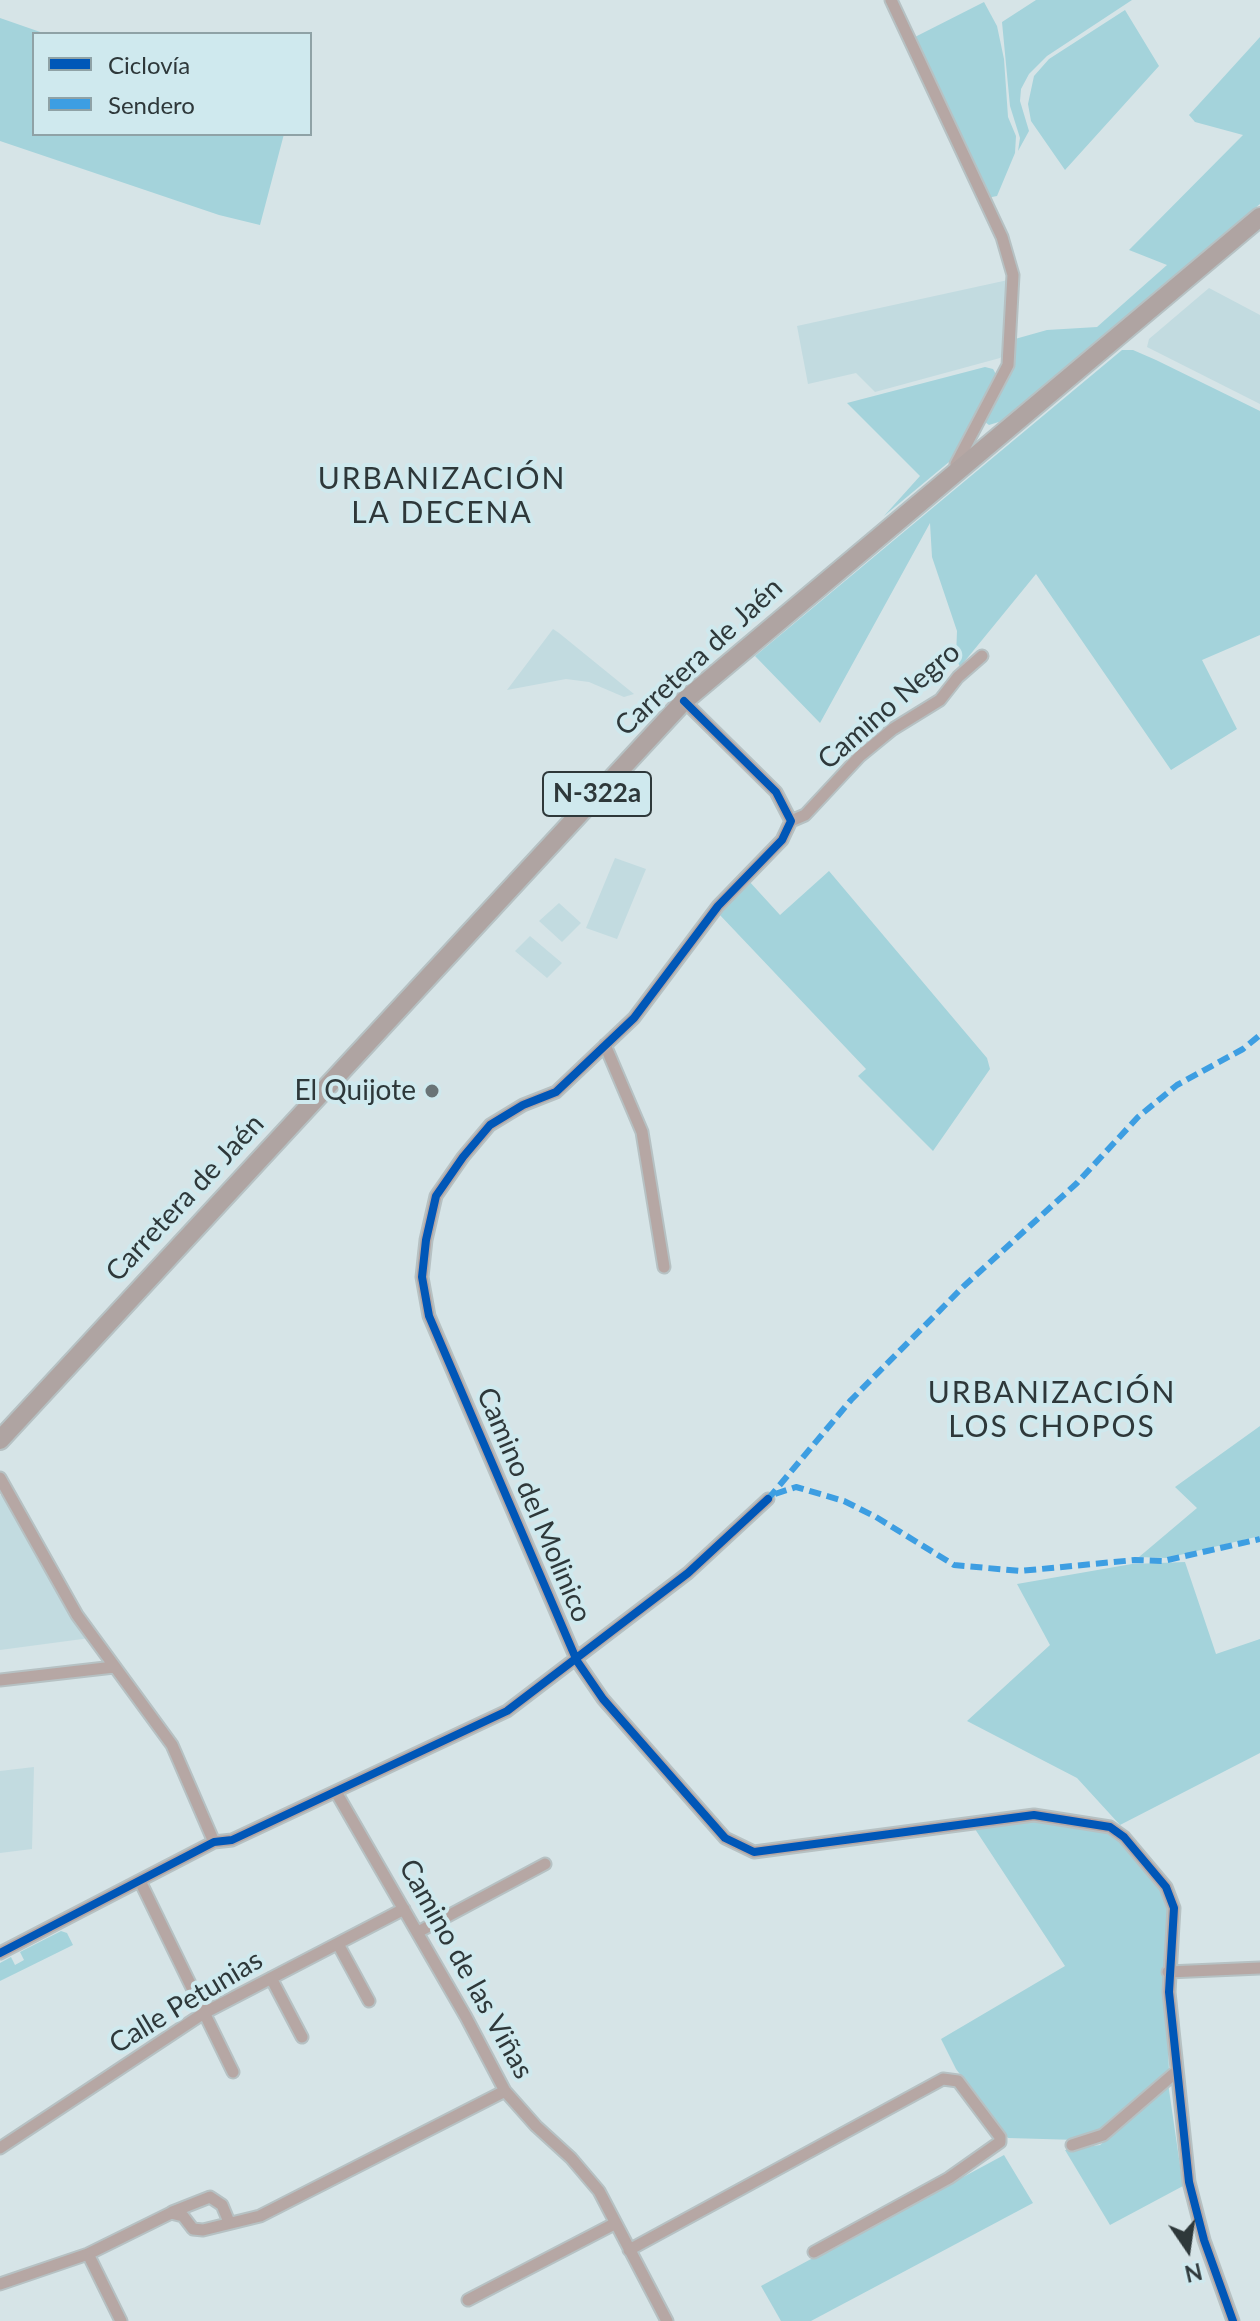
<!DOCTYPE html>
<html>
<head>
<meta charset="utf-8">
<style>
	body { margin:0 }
	#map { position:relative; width:1260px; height:2321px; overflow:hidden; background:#d6e4e7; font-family:Lato,sans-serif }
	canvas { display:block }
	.legend { position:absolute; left:32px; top:32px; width:280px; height:104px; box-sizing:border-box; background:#cfe9ee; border:2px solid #8fa2a6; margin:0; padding:10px 14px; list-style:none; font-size:24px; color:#2e383a }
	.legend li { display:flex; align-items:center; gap:16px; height:40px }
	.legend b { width:40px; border:2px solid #8fa2a6 }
	.north { position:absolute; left:1148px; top:2209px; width:80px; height:80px; -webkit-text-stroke:6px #cfe9ee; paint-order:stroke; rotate:167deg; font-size:22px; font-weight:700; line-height:32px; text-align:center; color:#2e383a }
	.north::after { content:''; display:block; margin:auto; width:28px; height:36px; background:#2e383a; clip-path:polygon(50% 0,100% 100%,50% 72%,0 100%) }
</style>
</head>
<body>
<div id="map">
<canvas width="1260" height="2321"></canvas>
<ul class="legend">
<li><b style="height:10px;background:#0057b8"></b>Ciclovía</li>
<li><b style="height:10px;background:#3d9ee2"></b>Sendero</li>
</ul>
<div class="north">N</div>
</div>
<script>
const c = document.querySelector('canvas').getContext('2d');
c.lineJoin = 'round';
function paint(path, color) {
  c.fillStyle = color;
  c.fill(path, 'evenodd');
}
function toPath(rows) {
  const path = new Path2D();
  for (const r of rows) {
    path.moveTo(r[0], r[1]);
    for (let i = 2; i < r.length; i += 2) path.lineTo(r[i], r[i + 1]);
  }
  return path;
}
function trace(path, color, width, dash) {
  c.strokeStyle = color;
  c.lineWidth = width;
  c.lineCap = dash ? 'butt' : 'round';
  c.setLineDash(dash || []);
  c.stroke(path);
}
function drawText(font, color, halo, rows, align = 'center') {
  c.font = font + ' Lato,sans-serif';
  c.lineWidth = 8;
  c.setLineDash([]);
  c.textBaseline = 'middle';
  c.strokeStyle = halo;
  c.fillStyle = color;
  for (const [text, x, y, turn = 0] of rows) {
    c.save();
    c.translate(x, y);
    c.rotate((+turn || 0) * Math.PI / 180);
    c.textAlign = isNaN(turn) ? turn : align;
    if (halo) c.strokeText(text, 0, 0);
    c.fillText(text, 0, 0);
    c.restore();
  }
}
const built = toPath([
	[1008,280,1006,353,1000,358,875,392,856,373,808,384,797,326],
	[1209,288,1260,315,1260,404,1147,347,1149,339],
	[553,629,559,633,634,694,624,697,589,682,566,679,507,690],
	[615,858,646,869,617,939,586,928],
	[559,903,581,923,562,942,539,921],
	[530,936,562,963,547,978,515,951],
	[0,1495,5,1496,90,1638,0,1650],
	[34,1767,32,1849,0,1853,0,1771]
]);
const green = toPath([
	[1036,0,1132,0,1047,56,1029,74,1021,89,1020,101,1029,131,1018,151,1020,138,1010,106,1002,22],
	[984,2,997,26,1004,59,1008,117,1016,136,1015,153,997,196,987,198,913,38],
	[1125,10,1159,66,1065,170,1031,121,1028,104,1034,76,1049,59],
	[0,18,46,34,34,34,34,134,284,134,260,225,219,215,0,141],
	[1260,37,1260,204,1002,421,989,425,985,422,1015,339,1047,330,1097,327,1167,265,1129,250,1243,135,1195,122,1189,115],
	[1122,350,1133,350,1156,360,1260,411,1260,635,1202,660,1237,729,1171,770,1036,574,960,667,956,658,957,631,932,557,930,523,820,723,755,656],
	[985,367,993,369,997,376,955,457,884,516,920,476,847,403],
	[829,871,987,1058,990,1069,933,1151,858,1076,866,1069,718,913,748,880,780,915],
	[1260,1426,1260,1536,1167,1558,1139,1557,1197,1508,1175,1487],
	[1185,1562,1216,1654,1260,1639,1260,1753,1120,1825,1077,1778,967,1721,1050,1645,1017,1584,1132,1564],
	[1041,1820,1104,1830,1122,1841,1161,1888,1171,1914,1164,1962,1169,2071,1106,2129,1078,2140,1008,2138,956,2069,941,2039,1065,1966,973,1826],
	[61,1931,67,1933,73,1945,0,1981,0,1963,11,1957,15,1965,24,1960,20,1952],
	[1168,2083,1183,2186,1110,2225,1065,2150,1100,2145],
	[1004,2155,1033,2203,811,2321,781,2321,761,2286]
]);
const minor = toPath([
	[891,0,1002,237,1013,275,1008,365,956,464],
	[684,701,776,792,791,821,782,840,718,906,634,1018,556,1092,523,1105,490,1125,463,1157,436,1196,426,1240,422,1277,429,1316,577,1661,603,1699,725,1838,754,1852,1034,1815,1110,1827,1124,1837,1166,1887,1174,1908,1169,1992,1189,2182,1204,2240,1233,2321],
	[791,821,805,815,860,756,893,729,940,700,958,677,982,656],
	[605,1045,642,1132,664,1267],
	[0,1478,77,1615,172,1745,214,1842],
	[0,1680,114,1667],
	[336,1792,466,2017,505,2091,536,2126,571,2158,599,2191,667,2321],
	[140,1881,233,2072],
	[418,1932,545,1864],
	[338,1944,369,2001],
	[0,1953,214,1842,232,1840,507,1711,688,1573,768,1499],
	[1168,1972,1260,1968],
	[271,1978,302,2037],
	[1072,2145,1103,2135,1176,2072],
	[0,2148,204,2013,404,1909],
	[172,2212,210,2197,222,2205,229,2222],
	[629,2250,943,2079,958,2081,1000,2137,1000,2142,949,2178,814,2252],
	[88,2254,121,2321],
	[0,2284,88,2254,171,2213,183,2216,193,2229,203,2230,260,2216,505,2091],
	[468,2300,614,2224]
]);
const trunk = toPath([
	[0,1440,684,701,1260,217]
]);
const quiet = toPath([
	[775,1494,796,1487,844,1501,876,1517,954,1565,1020,1571,1135,1560,1163,1561,1260,1539],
	[768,1499,851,1400,964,1286,1077,1183,1138,1117,1177,1085,1243,1049,1260,1035]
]);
const cycleway = toPath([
	[684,701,776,792,791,821,782,840,718,906,634,1018,556,1092,523,1105,490,1125,463,1157,436,1196,426,1240,422,1277,429,1316,577,1661,603,1699,725,1838,754,1852,1034,1815,1110,1827,1124,1837,1166,1887,1174,1908,1169,1992,1189,2182,1204,2240,1233,2321],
	[0,1953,214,1842,232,1840,507,1711,688,1573,768,1499]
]);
const markers = [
	[432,1091,8,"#697477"]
];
const shields = [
	[597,794,108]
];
const shieldNames = [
	["N-322a",597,794]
];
const streetNames = [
	["Carretera de Jaén",699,657,-43],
	["Camino Negro",889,706,-41],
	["Carretera de Jaén",185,1198,-47],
	["Camino del Molinico",534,1505,67],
	["Camino de las Viñas",466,1969,61],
	["Calle Petunias",186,2002,-31]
];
const poiNames = [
	["El Quijote",416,1091]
];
const neighbourhoodNames = [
	["URBANIZACIÓN",442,479],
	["LA DECENA",442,513],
	["URBANIZACIÓN",1052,1393],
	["LOS CHOPOS",1052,1427]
];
paint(built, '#c2dbe0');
paint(green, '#a4d3db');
trace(minor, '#b6c1c3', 15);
trace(trunk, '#b6c1c3', 22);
trace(minor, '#b6a7a4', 11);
trace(trunk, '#afa4a2', 18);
trace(quiet, '#3d9ee2', 6, [12, 6]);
trace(cycleway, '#0057b8', 8);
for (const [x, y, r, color] of markers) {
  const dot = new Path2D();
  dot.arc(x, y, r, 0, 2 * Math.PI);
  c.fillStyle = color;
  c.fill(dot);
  trace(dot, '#cfe9ee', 3);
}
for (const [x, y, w] of shields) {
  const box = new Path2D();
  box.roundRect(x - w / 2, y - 22, w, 44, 6);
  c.fillStyle = '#cfe9ee';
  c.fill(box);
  trace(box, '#2e383a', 2);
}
drawText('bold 26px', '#2e383a', null, shieldNames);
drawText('28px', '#2e383a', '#cfe9ee', streetNames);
drawText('28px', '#2e383a', '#cfe9ee', poiNames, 'right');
c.letterSpacing = '2px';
drawText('30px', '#2e383a', '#cfe9ee', neighbourhoodNames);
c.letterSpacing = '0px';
</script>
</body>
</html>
